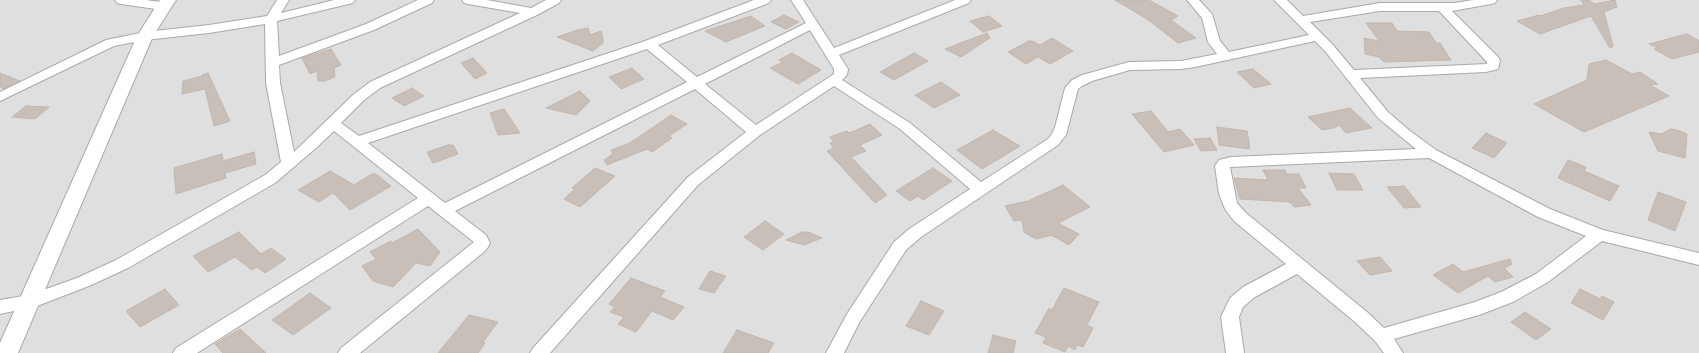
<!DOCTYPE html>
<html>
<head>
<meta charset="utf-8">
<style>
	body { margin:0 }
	canvas { display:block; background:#f2efe9 }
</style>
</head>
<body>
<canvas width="1699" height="353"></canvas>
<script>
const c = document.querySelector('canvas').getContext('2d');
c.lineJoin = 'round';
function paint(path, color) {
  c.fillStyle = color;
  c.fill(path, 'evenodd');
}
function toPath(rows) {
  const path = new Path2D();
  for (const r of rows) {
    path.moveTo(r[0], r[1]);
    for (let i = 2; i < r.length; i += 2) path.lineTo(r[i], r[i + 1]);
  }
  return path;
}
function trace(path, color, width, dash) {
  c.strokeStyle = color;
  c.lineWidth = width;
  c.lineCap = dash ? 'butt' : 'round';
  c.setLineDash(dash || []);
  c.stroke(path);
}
const residential = toPath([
	[0,0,168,0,7,353,0,353],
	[175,0,1699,0,1699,353,15,353,155,24]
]);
const building = toPath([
	[1115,0,1149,0,1178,16,1171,20,1196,38,1178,43,1147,19,1115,0],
	[1581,0,1589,0,1595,4,1615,0,1617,7,1604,12,1613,46,1610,48,1591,16,1540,34,1517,21,1539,15,1540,16,1564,8,1584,5,1581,0],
	[784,15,799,22,786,29,771,22,784,15],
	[751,16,765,26,726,42,705,31,751,16],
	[989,16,1002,26,983,32,970,21,989,16],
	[1366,23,1392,23,1397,31,1429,32,1436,43,1440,43,1451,60,1384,62,1379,57,1365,54,1364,38,1379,41,1366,23],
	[588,28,590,35,601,31,603,39,603,43,593,51,557,37,577,30,588,28],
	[987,33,990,38,961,57,945,49,987,33],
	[1687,34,1699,41,1699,52,1672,59,1654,49,1658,48,1649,44,1687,34],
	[1052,38,1073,51,1050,64,1038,57,1026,64,1008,52,1029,41,1032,41,1040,45,1052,38],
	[331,49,341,65,334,68,335,77,325,81,318,81,317,71,310,74,302,58,331,49],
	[792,53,821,70,798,84,770,68,783,62,779,60,792,53],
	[914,53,928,61,894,80,880,72,914,53],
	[473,58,487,73,475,79,461,63,473,58],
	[1606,60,1632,74,1640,72,1658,84,1650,85,1669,96,1584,132,1534,104,1587,80,1589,64,1606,60],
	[632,68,644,79,621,89,609,77,632,68],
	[1253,69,1271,84,1254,88,1237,72,1253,69],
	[0,73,20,81,4,89,0,87,0,73],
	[208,73,230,121,214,126,205,89,182,94,183,81,202,76,202,75,208,73],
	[941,82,960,95,934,108,915,95,941,82],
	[412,88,424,96,404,106,392,98,412,88],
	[580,91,590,101,576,115,546,108,580,91],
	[26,106,49,107,35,119,12,117,26,106],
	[1350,108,1372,128,1346,133,1339,125,1334,128,1322,130,1308,117,1350,108],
	[504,109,520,133,498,135,490,113,504,109],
	[1151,111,1168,132,1180,129,1194,145,1164,152,1132,114,1151,111],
	[671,115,687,124,669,136,672,138,652,152,647,149,607,165,604,160,613,154,611,150,630,143,671,115],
	[870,124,882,135,860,145,866,151,851,157,887,195,875,203,827,151,834,148,830,143,834,142,830,137,847,131,849,133,870,124],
	[1217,127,1247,131,1250,149,1219,145,1217,127],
	[1671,129,1680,131,1687,134,1685,158,1658,151,1649,132,1661,134,1671,129],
	[993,130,1020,146,982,169,957,150,993,130],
	[1486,133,1507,143,1494,158,1472,148,1486,133],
	[1210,138,1217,150,1201,151,1194,139,1210,138],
	[448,145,453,145,458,154,433,163,427,152,448,145],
	[254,152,256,164,225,173,226,178,176,194,174,168,222,154,223,161,254,152],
	[1568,160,1586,167,1584,171,1619,186,1610,201,1558,178,1568,160],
	[595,168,615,176,580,207,564,199,575,189,572,188,595,168],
	[933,168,952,181,923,200,918,196,910,201,896,191,933,168],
	[1263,170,1285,170,1286,174,1299,174,1306,188,1298,188,1311,205,1294,207,1290,202,1240,199,1234,178,1268,180,1263,170],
	[330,171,354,185,372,174,376,174,391,186,350,210,333,193,319,202,298,190,330,171],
	[1329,173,1354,174,1363,190,1337,190,1329,173],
	[1063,185,1090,207,1058,223,1079,234,1069,245,1051,235,1037,239,1030,236,1024,232,1022,220,1014,221,1005,206,1028,201,1063,185],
	[1404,186,1421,207,1404,208,1387,187,1404,186],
	[1658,192,1686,202,1675,231,1648,220,1658,192],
	[765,221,784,234,763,250,744,237,765,221],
	[418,229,440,252,430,266,416,263,393,287,373,281,362,266,376,259,370,252,391,241,392,243,418,229],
	[239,232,261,254,271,248,286,259,265,273,257,267,252,270,235,257,208,272,193,256,239,232],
	[802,232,808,232,822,238,804,245,786,240,802,232],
	[1380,257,1392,271,1370,275,1357,261,1380,257],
	[1510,259,1512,264,1504,268,1513,277,1495,282,1488,276,1458,293,1433,275,1453,264,1463,272,1510,259],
	[710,271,726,276,714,293,699,289,710,271],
	[631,278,665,291,660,297,684,307,673,320,652,311,636,332,618,324,624,317,610,312,615,307,609,304,631,278],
	[1064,288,1099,302,1087,325,1093,328,1083,347,1077,345,1075,350,1068,346,1065,352,1043,343,1046,337,1035,333,1049,308,1052,310,1064,288],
	[165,289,179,305,140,327,126,311,165,289],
	[1580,289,1600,299,1602,296,1614,302,1603,320,1571,303,1580,289],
	[310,293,331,308,293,335,272,320,310,293],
	[921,301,944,311,929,335,906,326,921,301],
	[1525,312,1551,329,1536,340,1511,322,1525,312],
	[469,315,498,322,483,342,485,343,478,353,438,353,469,315],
	[240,329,266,353,223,353,215,344,240,329],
	[737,330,774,343,768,353,723,353,737,330],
	[993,335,1016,341,1013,353,988,353,993,335]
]);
const minor = toPath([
	[115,0,146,0,167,3,169,6,167,9,163,10,121,4,117,3,115,0],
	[277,0,289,0,281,13,334,0,355,0,353,3,277,21,279,56,366,24,418,0,434,0,432,3,374,30,279,65,280,83,294,152,354,94,370,82,520,13,468,4,464,3,462,0,487,0,531,8,546,0,561,0,559,3,537,15,380,88,364,100,341,123,359,136,645,41,754,0,771,0,769,3,658,45,697,77,806,23,791,0,803,0,834,48,955,0,971,0,969,3,839,55,848,69,847,75,842,80,910,123,981,182,1048,139,1052,134,1055,127,1065,88,1072,80,1082,75,1129,62,1181,61,1217,54,1208,42,1202,18,1187,0,1199,0,1212,14,1220,41,1229,52,1309,35,1274,0,1287,0,1303,16,1380,3,1455,3,1473,0,1497,0,1495,3,1491,4,1452,11,1499,58,1500,61,1498,69,1486,72,1360,78,1388,112,1410,131,1436,150,1550,209,1603,230,1699,253,1699,265,1602,241,1548,282,1513,302,1479,315,1394,339,1403,353,1384,353,1375,341,1355,322,1297,274,1255,297,1243,307,1239,317,1244,353,1226,353,1221,317,1230,298,1243,287,1286,264,1234,221,1225,209,1219,194,1215,166,1219,160,1231,157,1416,149,1378,118,1325,51,1315,41,1195,67,1181,69,1130,70,1092,81,1082,86,1078,89,1066,135,1058,145,921,237,906,250,859,323,844,353,826,353,847,314,894,242,909,229,970,189,900,129,834,86,760,135,698,185,550,353,530,353,533,348,688,177,746,132,695,89,455,211,486,235,490,243,488,247,485,251,360,353,338,353,341,348,474,242,428,206,197,353,173,353,176,348,418,198,334,131,316,148,275,183,128,268,89,286,37,306,0,314,0,300,29,295,77,278,116,260,265,175,281,162,266,83,265,24,209,33,145,40,114,46,0,101,0,92,106,40,145,32,209,25,267,16,277,0],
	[1380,11,1439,11,1487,62,1487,64,1354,70,1333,45,1310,22,1380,11],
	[810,30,834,69,834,74,756,125,705,84,810,30],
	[647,49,687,82,445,203,368,143,647,49],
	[1429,158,1538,217,1586,236,1536,274,1501,292,1475,302,1384,328,1367,312,1246,213,1237,203,1230,167,1429,158]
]);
const tertiary = toPath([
	[160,0,176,0,153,36,18,353,0,353,0,343,137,36,160,0]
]);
paint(residential, '#e0dfdf');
paint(building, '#c7bfb8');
trace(building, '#c4b6ab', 1);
trace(minor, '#a9a9a9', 2);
trace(tertiary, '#a9a9a9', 2);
paint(minor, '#fff');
paint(tertiary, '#fff');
</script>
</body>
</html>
